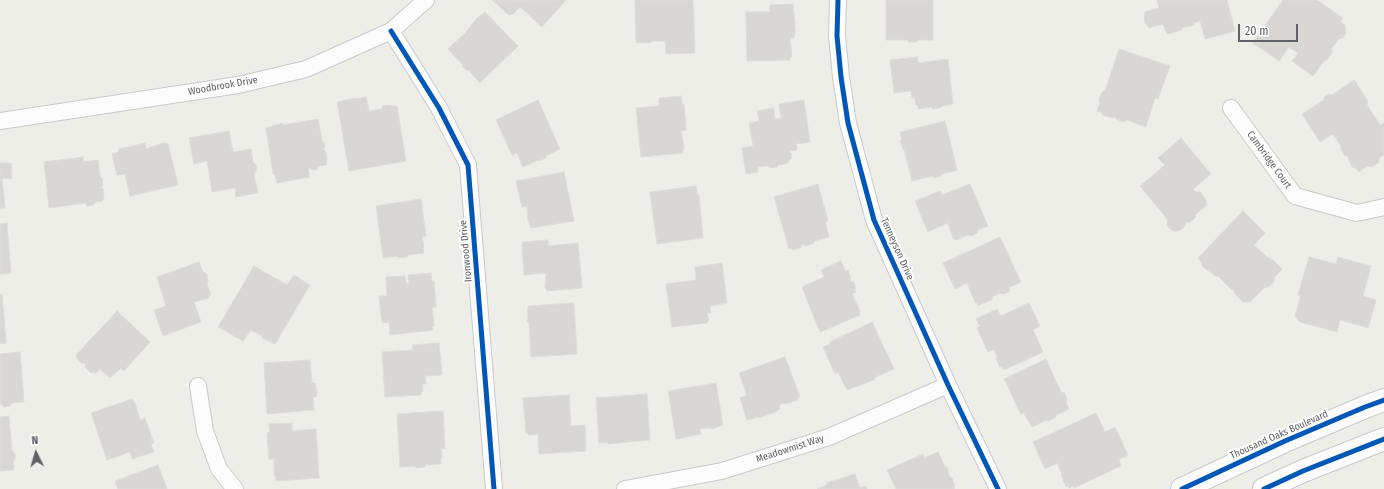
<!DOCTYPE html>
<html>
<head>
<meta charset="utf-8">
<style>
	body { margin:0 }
	#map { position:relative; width:1384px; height:489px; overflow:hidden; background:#eeeee9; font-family:"Fira Sans Condensed",sans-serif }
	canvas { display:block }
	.north { position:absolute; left:16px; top:433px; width:40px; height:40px; -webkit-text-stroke:3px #fff; paint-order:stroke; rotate:355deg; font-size:11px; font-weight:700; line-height:16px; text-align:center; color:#5f6166 }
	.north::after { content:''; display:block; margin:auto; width:14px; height:18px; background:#5f6166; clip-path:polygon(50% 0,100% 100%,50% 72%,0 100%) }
	.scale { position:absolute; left:1238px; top:24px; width:60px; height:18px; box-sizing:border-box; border:2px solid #5f6166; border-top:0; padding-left:5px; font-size:12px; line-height:14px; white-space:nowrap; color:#5f6166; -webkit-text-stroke:3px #fff; paint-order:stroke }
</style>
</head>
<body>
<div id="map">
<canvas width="1384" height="489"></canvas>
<div class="north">N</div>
<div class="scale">20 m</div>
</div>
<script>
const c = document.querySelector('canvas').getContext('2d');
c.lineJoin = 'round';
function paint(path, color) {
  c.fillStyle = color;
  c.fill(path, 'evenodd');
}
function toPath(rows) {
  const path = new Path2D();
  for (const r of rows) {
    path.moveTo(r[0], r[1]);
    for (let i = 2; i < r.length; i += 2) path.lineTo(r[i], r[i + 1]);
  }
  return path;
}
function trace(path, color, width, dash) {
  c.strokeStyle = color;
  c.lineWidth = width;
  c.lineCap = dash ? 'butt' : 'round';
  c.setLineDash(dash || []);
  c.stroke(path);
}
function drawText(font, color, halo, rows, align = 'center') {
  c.font = font + ' "Fira Sans Condensed",sans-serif';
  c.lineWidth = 4;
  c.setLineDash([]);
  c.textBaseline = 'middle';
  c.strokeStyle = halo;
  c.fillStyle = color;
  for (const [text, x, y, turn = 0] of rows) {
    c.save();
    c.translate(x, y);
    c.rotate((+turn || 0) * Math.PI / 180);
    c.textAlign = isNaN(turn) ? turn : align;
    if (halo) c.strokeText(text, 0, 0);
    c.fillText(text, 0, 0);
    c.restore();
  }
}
const building = toPath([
	[492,0,566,0,542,27,520,7,513,14,509,15,492,0],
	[635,0,693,0,695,53,666,54,665,41,652,41,650,43,636,42,635,0],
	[886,0,933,0,933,40,918,40,916,42,909,42,907,40,886,40,886,0],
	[1157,0,1227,0,1235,31,1205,39,1200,21,1194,23,1194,25,1182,28,1182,30,1167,34,1163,24,1149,28,1145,23,1144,16,1145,12,1159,8,1157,0],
	[1283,0,1317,0,1343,18,1340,22,1345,25,1346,33,1343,38,1339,39,1332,48,1332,53,1327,60,1324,61,1313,76,1292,61,1298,53,1289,47,1279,61,1253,43,1283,0],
	[793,4,795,24,793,24,795,25,795,35,794,35,794,38,790,38,792,57,790,57,790,60,747,61,746,12,770,12,770,5,793,4],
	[485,12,518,46,480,83,468,70,467,71,462,66,463,65,448,49,466,32,477,18,485,12],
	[1119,49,1170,66,1158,99,1155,98,1146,127,1127,120,1124,122,1116,119,1115,117,1112,118,1103,115,1101,112,1097,111,1100,103,1099,99,1102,92,1105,91,1119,49],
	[918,57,918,63,948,59,953,104,942,106,940,108,933,109,931,107,918,109,918,106,916,105,915,98,912,98,911,91,894,93,890,60,918,57],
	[1354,80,1368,101,1367,105,1380,125,1384,123,1384,155,1379,158,1379,162,1372,167,1367,166,1359,172,1356,168,1353,168,1349,161,1348,156,1345,156,1341,149,1341,146,1333,134,1320,142,1302,114,1324,100,1324,97,1329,94,1332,95,1354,80],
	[681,96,682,104,684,104,686,130,681,131,684,148,683,149,683,153,641,157,636,108,659,106,659,98,681,96],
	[366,97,369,111,382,109,383,106,390,105,392,106,397,106,406,161,349,171,337,102,355,98,355,99,366,97],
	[538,100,560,149,546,156,546,158,539,161,538,160,523,167,517,153,512,155,496,120,538,100],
	[804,100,810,142,796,144,797,150,789,151,791,153,792,158,789,160,789,163,778,165,777,167,770,168,768,166,757,167,758,172,746,174,742,148,753,146,749,123,759,121,757,111,774,108,775,119,781,118,779,104,804,100],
	[318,119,322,141,324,142,325,148,323,149,326,152,327,161,326,165,318,166,317,169,312,170,310,168,308,168,309,177,277,183,275,174,273,174,266,128,283,123,283,125,318,119],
	[945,121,957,170,942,174,941,176,935,178,933,176,912,181,904,149,903,149,900,141,902,141,900,132,945,121],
	[229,131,233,152,251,149,253,162,256,165,257,170,254,174,258,193,236,197,235,188,212,192,207,161,194,164,189,138,229,131],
	[1181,138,1211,174,1193,189,1196,192,1200,192,1206,200,1206,206,1196,214,1195,218,1189,223,1187,222,1184,227,1179,231,1173,231,1167,226,1168,220,1140,186,1165,165,1158,158,1181,138],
	[145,143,146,149,163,143,168,144,178,185,130,196,125,174,117,175,112,154,119,152,119,149,145,143],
	[83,157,83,162,98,160,100,176,102,178,103,186,100,187,103,189,104,198,102,201,96,202,93,205,87,206,85,203,49,208,44,162,83,157],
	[0,163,11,163,12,178,2,179,5,208,0,208,0,163],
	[564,172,574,221,531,228,527,217,528,215,527,206,522,207,516,181,564,172],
	[818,184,828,221,825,222,829,237,814,241,814,243,805,246,804,244,801,245,802,247,792,250,792,248,789,249,774,197,818,184],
	[970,184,988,226,978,230,977,233,971,236,968,235,956,240,953,238,948,223,928,232,915,201,940,191,942,195,970,184],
	[696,186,697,195,699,195,703,238,657,244,650,192,696,186],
	[421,199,426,236,422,237,424,246,423,248,424,253,408,255,407,257,399,258,398,256,383,258,376,206,421,199],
	[1243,211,1265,233,1254,245,1268,258,1269,257,1271,260,1272,259,1282,269,1275,277,1274,282,1268,287,1264,288,1250,302,1243,302,1235,294,1233,289,1232,290,1218,276,1217,277,1202,266,1202,263,1198,258,1243,211],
	[7,223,11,273,0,274,0,224,7,223],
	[1000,237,1021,282,1010,287,1009,292,1003,294,1000,293,992,297,993,299,978,306,977,303,975,302,967,283,955,289,943,263,1000,237],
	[548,240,548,246,578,243,582,288,547,291,545,288,546,273,524,275,522,242,548,240],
	[1309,257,1336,264,1338,257,1371,266,1363,296,1376,300,1368,328,1340,320,1337,332,1300,322,1295,316,1301,295,1298,295,1309,257],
	[841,261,844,268,846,271,848,270,851,278,850,279,851,282,853,281,856,289,855,289,856,292,852,294,860,311,859,312,860,315,820,332,802,287,824,277,821,270,841,261],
	[199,262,203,272,207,274,208,280,207,284,211,295,209,296,209,298,194,302,201,322,163,336,154,310,166,306,157,277,199,262],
	[722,263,727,303,710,306,711,313,707,313,709,320,707,323,672,327,666,284,696,280,695,267,722,263],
	[254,266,287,285,294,275,310,285,275,344,262,338,262,336,251,330,243,341,218,327,254,266],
	[431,273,432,281,434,281,436,307,432,308,434,326,432,327,433,330,390,335,389,322,382,323,379,296,387,296,386,277,405,276,406,284,409,283,408,275,431,273],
	[2,294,6,343,0,344,0,295,2,294],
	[574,303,577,354,531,357,529,322,527,322,528,306,574,303],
	[1029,303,1040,326,1033,330,1043,352,1004,370,1002,367,1000,367,996,359,997,356,994,349,988,352,977,328,980,326,976,319,997,309,1001,316,1029,303],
	[117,311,150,342,124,371,121,368,110,378,100,369,95,374,94,372,91,373,85,367,86,364,81,363,77,358,76,355,117,311],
	[872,322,894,369,875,377,874,380,847,390,838,372,835,374,823,347,830,344,830,342,872,322],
	[439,343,442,375,425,376,426,384,422,384,423,391,421,393,421,395,385,397,382,352,413,350,412,345,439,343],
	[20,352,24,402,12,403,10,406,4,407,2,404,0,404,0,354,20,352],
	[785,357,800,397,797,398,798,400,785,404,784,403,779,405,780,409,777,410,777,411,759,418,758,417,747,420,740,398,747,395,739,373,785,357],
	[1046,359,1061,392,1065,393,1067,399,1066,402,1069,409,1056,415,1056,417,1048,421,1046,420,1032,427,1024,414,1025,412,1021,414,1004,379,1046,359],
	[310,360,312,383,315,383,317,391,316,397,313,397,314,410,267,414,264,363,310,360],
	[716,383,723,425,712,429,710,428,700,429,701,434,676,439,668,391,716,383],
	[647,394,650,440,608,444,608,442,599,443,596,398,647,394],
	[569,395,571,426,585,425,586,451,539,454,538,434,529,435,526,433,523,398,569,395],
	[132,399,135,403,140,420,145,418,154,443,151,444,154,452,132,459,130,452,107,460,91,413,132,399],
	[443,411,445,449,440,449,442,451,442,457,441,459,441,464,425,465,425,467,416,468,415,466,400,467,397,414,443,411],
	[1096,413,1105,432,1115,427,1128,455,1119,459,1121,466,1074,488,1073,486,1069,488,1068,486,1066,487,1061,475,1062,474,1057,463,1045,469,1033,442,1096,413],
	[9,416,12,451,15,454,15,459,13,462,14,470,0,471,0,417,9,416],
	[292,423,292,431,316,429,319,478,276,481,276,477,274,475,274,459,269,459,267,433,270,432,269,424,292,423],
	[938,452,945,467,947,467,949,476,952,478,955,486,954,489,896,489,887,470,923,454,925,459,926,457,938,452],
	[158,465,167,489,118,489,115,481,158,465],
	[855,474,860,488,866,486,867,489,817,489,827,485,826,483,855,474]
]);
const minor = toPath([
	[838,0,837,36,841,77,848,123,874,220,948,385,998,489],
	[391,31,439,108,468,165,494,489],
	[1231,108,1295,196,1357,213,1384,207],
	[0,121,238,85,306,69,391,31,426,0],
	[198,386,205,431,219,469,235,489],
	[625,489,722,471,829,437,948,385]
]);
const secondary = toPath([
	[1182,489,1285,441,1365,407,1384,400],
	[1264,489,1303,471,1384,439]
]);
const cycleway = toPath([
	[838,0,837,36,841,77,848,123,874,220,948,385,998,489],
	[391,31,439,108,468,165,494,489],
	[1182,489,1285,441,1365,407,1384,400],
	[1264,489,1303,471,1384,439]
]);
const streetNames = [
	["Woodbrook Drive",223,86,-10],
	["Cambridge Court",1269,160,54],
	["Tenneyson Drive",897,249,66],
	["Ironwood Drive",466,251,-95],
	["Thousand Oaks Boulevard",1279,435,-24],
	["Meadowmist Way",790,449,-18]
];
paint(building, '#d8d7d4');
trace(building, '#ddddd8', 1);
trace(minor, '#cacaca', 18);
trace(secondary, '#c9caca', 24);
trace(minor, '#fcfcfc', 16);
trace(secondary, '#fcfcfc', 22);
trace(cycleway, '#0057b8', 5);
drawText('10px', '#5f6166', '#fff', streetNames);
</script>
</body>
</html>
